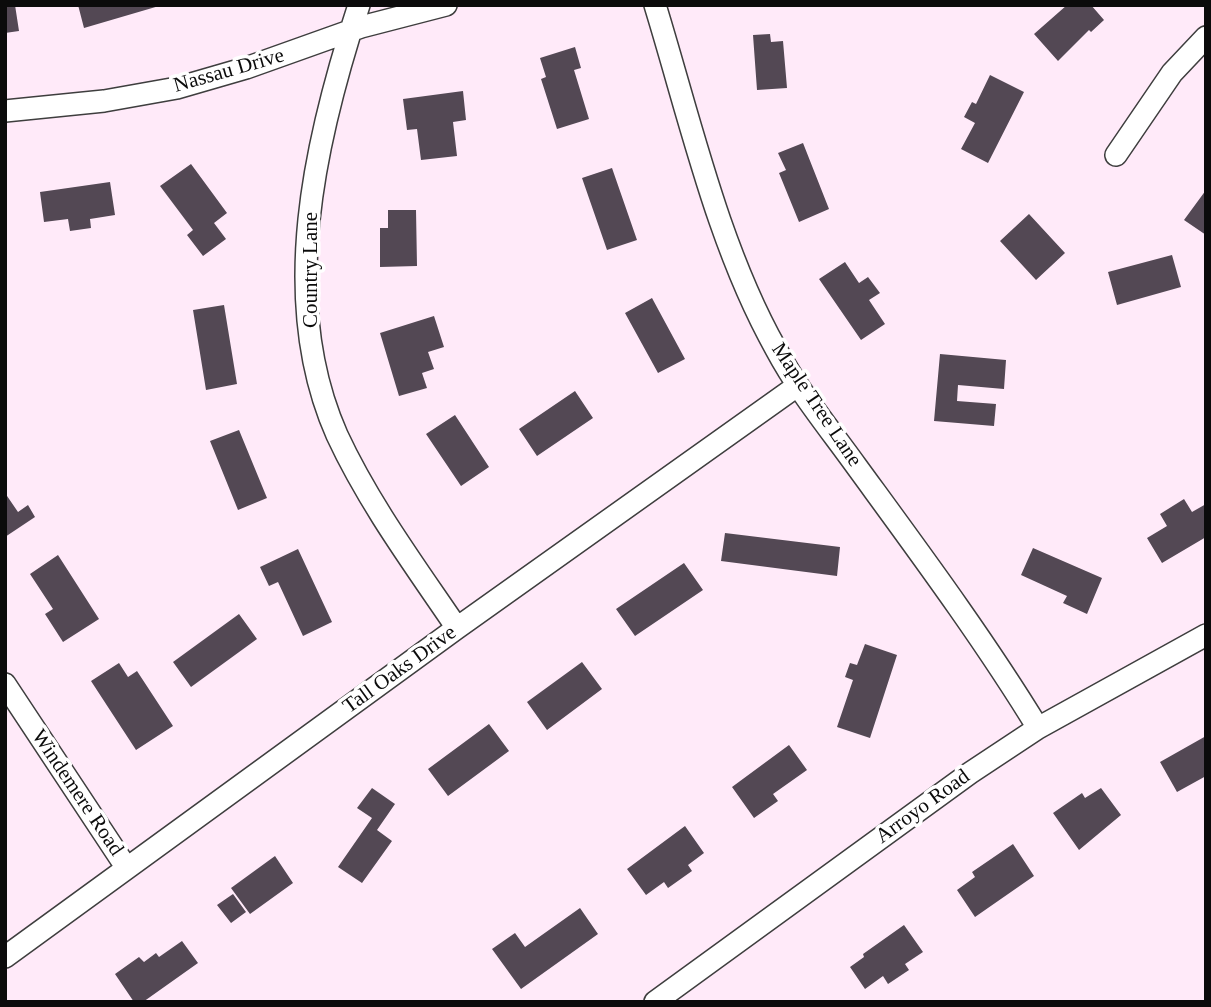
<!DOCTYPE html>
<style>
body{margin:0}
#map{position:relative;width:1211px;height:1007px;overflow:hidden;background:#ffeaf9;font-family:Georgia,serif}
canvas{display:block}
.frame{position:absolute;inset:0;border:7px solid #0b0b0b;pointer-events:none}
</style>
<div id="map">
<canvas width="1211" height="1007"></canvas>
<div class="frame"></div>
</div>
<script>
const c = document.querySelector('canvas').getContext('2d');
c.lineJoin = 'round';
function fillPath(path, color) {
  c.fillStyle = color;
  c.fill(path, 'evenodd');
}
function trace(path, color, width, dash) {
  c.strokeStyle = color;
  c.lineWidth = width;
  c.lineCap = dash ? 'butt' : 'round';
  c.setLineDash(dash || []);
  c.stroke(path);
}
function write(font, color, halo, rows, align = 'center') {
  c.font = font + ' Georgia,serif';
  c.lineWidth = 7;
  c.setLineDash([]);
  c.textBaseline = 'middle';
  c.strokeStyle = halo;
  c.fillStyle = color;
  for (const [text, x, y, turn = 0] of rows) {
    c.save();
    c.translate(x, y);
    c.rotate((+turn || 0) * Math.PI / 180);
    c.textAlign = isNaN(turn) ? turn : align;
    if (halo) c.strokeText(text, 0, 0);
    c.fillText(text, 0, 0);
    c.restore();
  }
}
fillPath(new Path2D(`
 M5,5H15L19,31L5,33Z
 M78,5H159V6L84,28Z
 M1067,5H1091L1104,20L1091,32L1089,30L1058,61L1034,34Z
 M770,34L771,42L783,41L787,88L757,90L753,35Z
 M575,47L581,68L574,70L589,119L557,129L541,79L546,77L540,58Z
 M990,75L1024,92L988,163L961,149L975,123L964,117L972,102L976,104Z
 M463,91L466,120L453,122L457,156L421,160L417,129L407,130L403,99Z
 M803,143L829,209L799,222L779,173L786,170L778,153Z
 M191,164L227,213L214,223L226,239L203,256L187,235L193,230L160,186Z
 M612,168L637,240L607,250L582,178Z
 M110,182L115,215L90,219L91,228L70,231L68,219L44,222L40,192Z
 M1206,190V235L1184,220Z
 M388,210H416L417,266L380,267V228H388Z
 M1029,214L1065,253L1036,280L1000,241Z
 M1172,255L1181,287L1117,305L1108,272Z
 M845,262L859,283L868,277L880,293L869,300L885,324L861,340L819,279Z
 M652,298L685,359L658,373L625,313Z
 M224,305L237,384L206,390L193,310Z
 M434,316L444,347L428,352L434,369L422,373L427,388L399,396L380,333Z
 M940,354L1006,360L1004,389L958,385L957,401L996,404L994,426L934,421Z
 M575,391L593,418L537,456L519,429Z
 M455,415L489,467L461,486L426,434Z
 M239,430L267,498L238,510L210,441Z
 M5,493L18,512L28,505L35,517L5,537Z
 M1184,499L1192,512L1206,504V537L1162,563L1147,538L1167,526L1160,514Z
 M725,533L840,547L837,576L721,561Z
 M1033,548L1102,578L1087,614L1063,603L1067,596L1021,575Z
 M298,549L332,622L303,636L278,582L269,586L260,567Z
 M58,555L99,619L63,642L45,614L53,609L30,574Z
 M684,563L703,590L635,636L616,609Z
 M239,614L257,639L191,687L173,662Z
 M865,644L897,655L870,738L837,727L853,680L845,677L850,663L857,665Z
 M582,662L602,689L547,730L527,702Z
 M119,663L128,677L137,671L173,726L136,750L91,681Z
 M489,724L509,751L448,796L428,769Z
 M1206,736V776L1177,792L1160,762Z
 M789,745L807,770L773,794L778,801L754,818L732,787Z
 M372,788L395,804L377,830L392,841L362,883L338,867L372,818L357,808Z
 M1101,788L1121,815L1079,850L1053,813L1082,793L1085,798Z
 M685,826L704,853L688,865L692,871L668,888L664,882L646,895L627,869Z
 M1013,844L1034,876L975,917L957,890L975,877L972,872Z
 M275,856L293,883L250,914L231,888Z
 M233,894L246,912L231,923L217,905Z
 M580,908L598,934L521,989L492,949L515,933L525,947Z
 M904,925L923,952L905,964L909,970L888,984L883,976L865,989L850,967L864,957L863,954Z
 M182,941L198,963L143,1002H134L115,974L139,957L144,962L156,953L159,957Z`), '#534854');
const minor = new Path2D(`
 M359,5C315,139 277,300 337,435C369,504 415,566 457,628
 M655,5C690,119 718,246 776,349C799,392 829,428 857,467C919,552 983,638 1038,728
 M5,111L104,101L177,88L246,68L361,27L446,5
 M1116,155L1172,73L1206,37
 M5,684L126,867
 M5,957L457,628L797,386
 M655,1002L970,773L1038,728L1206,635`);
trace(minor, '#3e3e3e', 24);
trace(minor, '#fff', 21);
write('21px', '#0b0b0b', '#fff', [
 ["Nassau Drive",229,71,-16],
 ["Country Lane",311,270,-90],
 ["Maple Tree Lane",816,405,56],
 ["Tall Oaks Drive",400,670,-36],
 ["Windemere Road",77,793,56],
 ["Arroyo Road",923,807,-36]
]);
</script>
